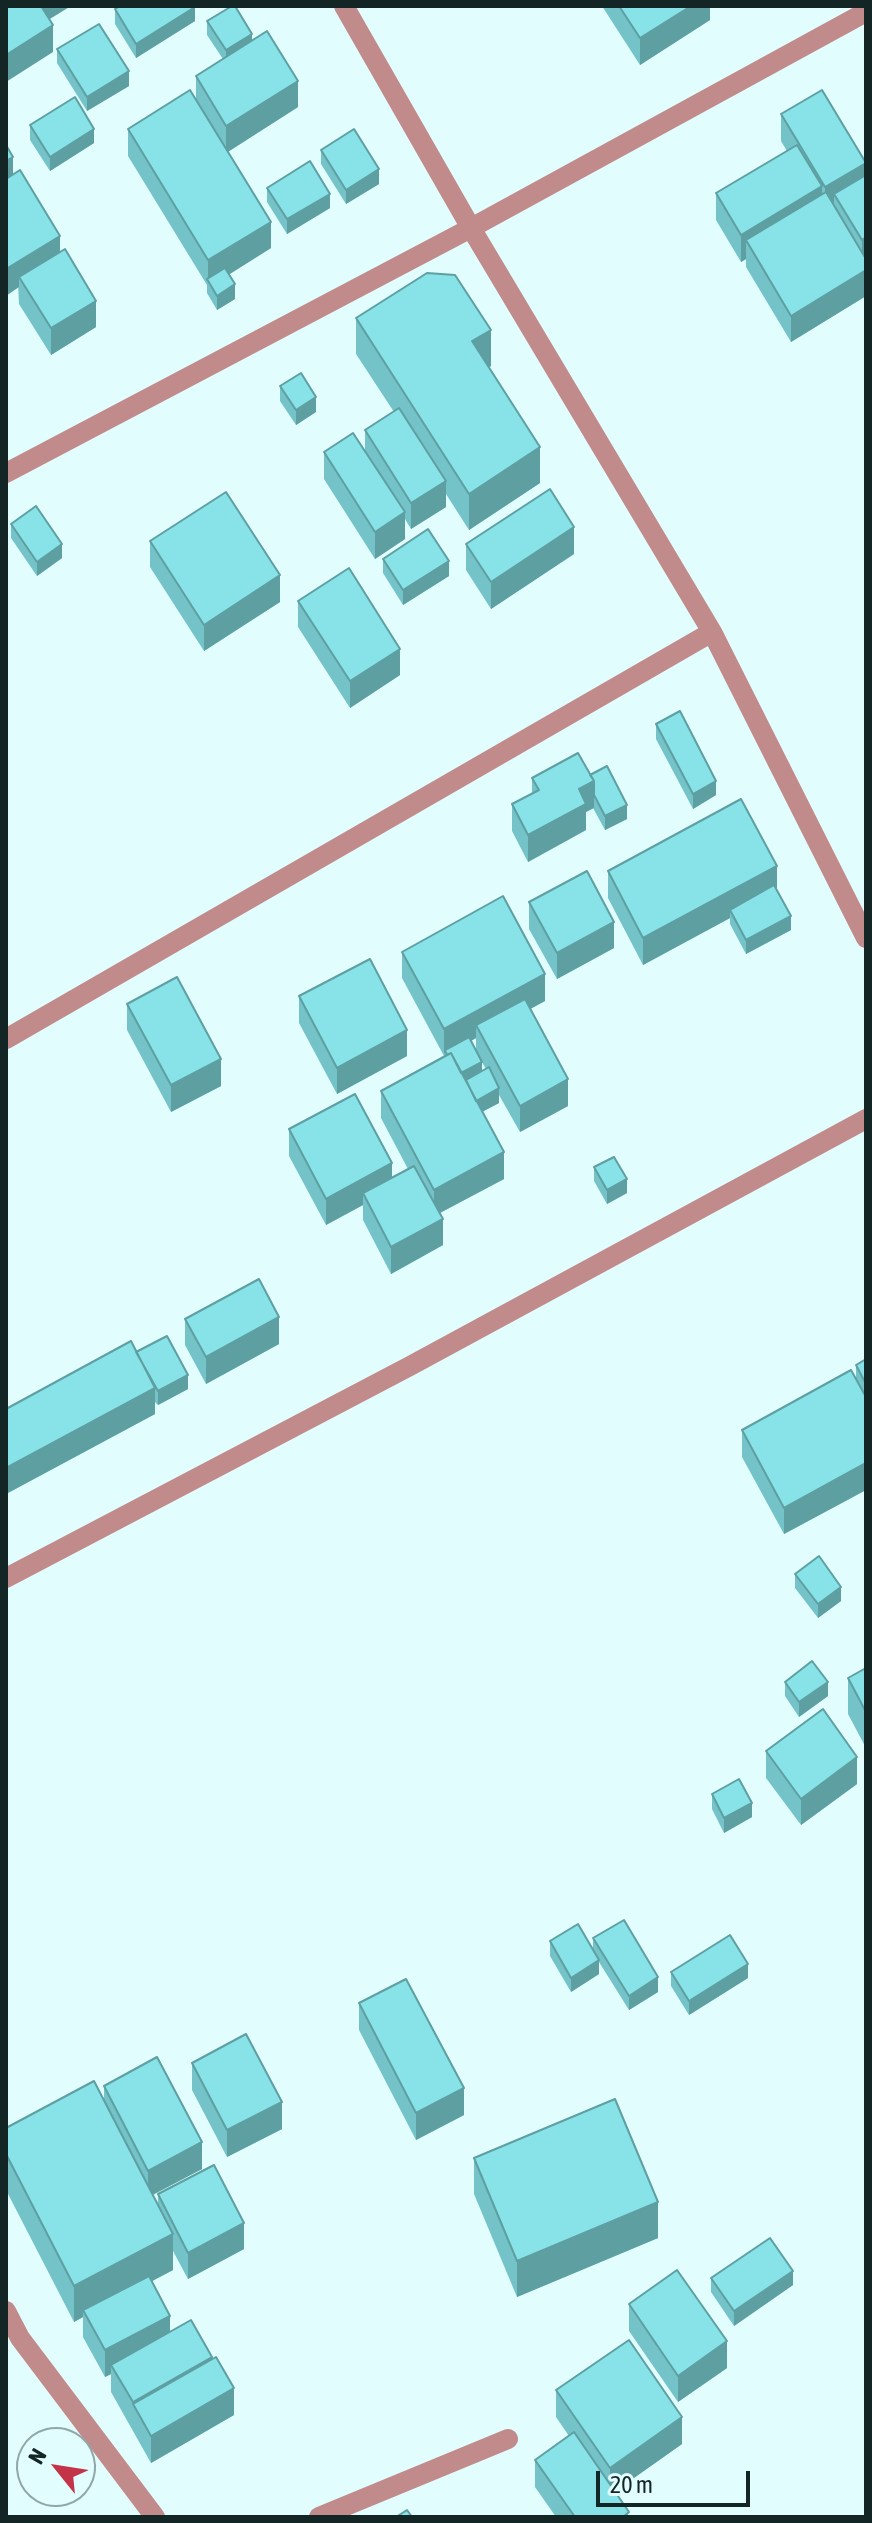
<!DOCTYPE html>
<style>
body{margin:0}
#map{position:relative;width:872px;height:2523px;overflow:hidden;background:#e2fdfe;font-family:"Asap Condensed",sans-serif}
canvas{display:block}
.frame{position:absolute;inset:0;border:8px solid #142526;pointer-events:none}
.north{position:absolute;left:16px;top:2427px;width:80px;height:80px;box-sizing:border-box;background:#e2fdfe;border:2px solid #90a7a8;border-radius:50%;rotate:300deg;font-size:22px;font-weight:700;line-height:32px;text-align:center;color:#142526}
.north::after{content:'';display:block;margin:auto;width:28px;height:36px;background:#c43448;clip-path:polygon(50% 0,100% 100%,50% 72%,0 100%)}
.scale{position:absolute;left:596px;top:2471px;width:154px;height:36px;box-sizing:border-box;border:4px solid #142526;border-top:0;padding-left:10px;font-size:24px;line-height:28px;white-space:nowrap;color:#142526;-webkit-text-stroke:6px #e2fdfe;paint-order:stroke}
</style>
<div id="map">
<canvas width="872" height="2523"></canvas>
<div class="frame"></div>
<div class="north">N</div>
<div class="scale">20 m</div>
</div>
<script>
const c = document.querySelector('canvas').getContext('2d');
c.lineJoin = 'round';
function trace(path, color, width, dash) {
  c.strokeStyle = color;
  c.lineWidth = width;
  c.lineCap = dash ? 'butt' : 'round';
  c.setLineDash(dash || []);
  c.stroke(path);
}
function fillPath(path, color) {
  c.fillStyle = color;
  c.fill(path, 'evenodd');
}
trace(new Path2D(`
 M344,6L471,228L712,632L866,938
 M6,473L471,228L866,12
 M6,1039L712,632
 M6,1578L410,1366L866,1119
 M6,2311L20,2338L155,2517
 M319,2517L508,2439`), '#c18b8b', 20);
fillPath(new Path2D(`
 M602,6H710V20L640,65Z
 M115,9L195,21L136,58L115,24Z
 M207,21L252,41L298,107L228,152L271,248L229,274L235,299L217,310L207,293V285L128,156V129L196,100V76L223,59L207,35Z
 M57,49L129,86L87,111L57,63Z
 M781,114L866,163V296L791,342L746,267V259L741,262L716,220V193L787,151L781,141Z
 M30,125L94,143L50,171L30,140Z
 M321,150L379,184L346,204L321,164Z
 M13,174L60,251L96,327L51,355L19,304Z
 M267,188L330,208L287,234L267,202Z
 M356,318L491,366L489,367L540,483L469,530L446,494V507L411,529L405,519V539L375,559L324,479V452H365V430L394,412L356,354Z
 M280,386L316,412L296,425L280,401Z
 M11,524L62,558L37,576L11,538Z
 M150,541L280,602L204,651L150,567Z
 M466,544L574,554L491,609L466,570Z
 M383,559L449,576L403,605L383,573Z
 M298,601L400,675L350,708L298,627Z
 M656,724L716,795L693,809L656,739Z
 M590,775L627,819L605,830L593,808L586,812V830L528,862L512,831V804L532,794V778Z
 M608,871L777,891L791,930L746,954L730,924V918L643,965L608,898Z
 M529,902L614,948L557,979L529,929Z
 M402,952L545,1001L530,1009L568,1106L520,1132L499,1095V1103L482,1112L504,1179L440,1213L443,1245L391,1274L363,1220V1205L326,1225L289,1156V1129L392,1177L408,1169L381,1118V1091L445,1055L444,1056L402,978ZM476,1038V1052L486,1069L482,1071L471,1041Z
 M299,996L407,1056L337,1094L299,1023Z
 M127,1004L221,1086L171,1112L127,1030Z
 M594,1167L627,1193L607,1204L594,1181Z
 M185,1319L279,1344L206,1384L185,1345Z
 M136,1352L188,1389L158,1405L155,1402V1414L6,1494V1409Z
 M866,1359V1490L784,1534L742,1457V1430L856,1378V1365Z
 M795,1574L841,1601L818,1618L795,1588Z
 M866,1668V1748L848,1714V1678Z
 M785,1682L828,1696L799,1717L785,1696Z
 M766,1751L857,1784L801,1825L766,1778Z
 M712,1794L752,1817L724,1833L712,1809Z
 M593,1938L658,1992L629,2010L599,1962V1974L571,1992L550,1956V1941L593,1950Z
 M671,1972L748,1978L689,2015L671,1986Z
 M359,2003L464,2115L416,2140L359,2030Z
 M192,2063L282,2129L227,2157L192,2090Z
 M104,2086L202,2169L153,2195L158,2204V2194L244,2249L188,2279L173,2251V2270L152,2281L170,2331L212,2359L234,2415L151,2463L111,2392V2374L105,2377L83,2337V2317L74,2322L6,2190V2128L104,2102Z
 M474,2158L658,2238L517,2297L474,2194Z
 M711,2278L793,2285L734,2326L711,2292Z
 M629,2304L727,2368L678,2402L629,2331Z
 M556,2390L682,2444L615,2491L629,2517H556L535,2487V2460L569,2436L556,2417Z`), '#74c3c8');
fillPath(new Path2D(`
 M40,6H71L40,25Z
 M691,6H710V20L640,65V38Z
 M195,7V21L136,58V44Z
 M53,25V52L6,82V55Z
 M252,34V48L226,65V50Z
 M129,71V86L87,111V97Z
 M298,81V107L226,153V126Z
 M94,129V143L50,171V157Z
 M13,157V183L6,188V161Z
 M866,163V189L834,194V208L825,214V187Z
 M379,169V184L346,204V190Z
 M822,186V213L746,240V259L741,262V235Z
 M330,194V208L287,234V219Z
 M271,222V248L211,286L208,281V260Z
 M60,236V262L19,277V287L6,296V269Z
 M866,237V264L862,266V240Z
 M866,270V296L791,342V316Z
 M235,284V299L217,310V296Z
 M96,301V327L51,355V328Z
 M491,330V366L472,377V341Z
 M316,397V412L296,425V410Z
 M540,447V483L469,530V494Z
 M446,481V507L411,529V503Z
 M405,512V539L375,559V532Z
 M574,527V554L491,609V582Z
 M62,544V558L37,576V562Z
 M449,561V576L403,605V590Z
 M280,575V602L204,651V625Z
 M400,649V675L350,708V681Z
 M594,781V808L586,812V830L528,862V835L579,789Z
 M716,781V795L693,809V794Z
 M627,805V819L605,830V816Z
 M777,866V893L730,910V918L643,965V938Z
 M791,916V930L746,954V940Z
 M614,922V948L557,979V953Z
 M545,974V1001L482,1035L476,1025V1038L447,1054L445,1050L444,1056V1029Z
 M407,1030V1056L337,1094V1068Z
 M221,1059V1086L171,1112V1085Z
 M482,1062V1077L468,1084L458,1075Z
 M568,1079V1106L520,1132V1106Z
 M499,1088V1103L476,1115V1101Z
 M504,1152V1179L434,1216V1190Z
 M392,1163V1189L363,1193V1205L326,1225V1199Z
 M627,1179V1193L607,1204V1190Z
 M443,1219V1245L391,1274V1247Z
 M279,1317V1344L206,1384V1357Z
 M188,1375V1389L158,1405V1391Z
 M155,1388V1414L6,1494V1468Z
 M866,1463V1490L784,1534V1508Z
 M841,1587V1601L818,1618V1604Z
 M828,1682V1696L799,1717V1702Z
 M857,1757V1784L801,1825V1799Z
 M752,1803V1817L724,1833V1818Z
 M599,1960V1974L571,1992V1978Z
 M748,1964V1978L689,2015V2001Z
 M658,1977V1992L629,2010V1996Z
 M464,2088V2115L416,2140V2113Z
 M282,2102V2129L227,2157V2130Z
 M202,2142V2169L148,2197V2171Z
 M658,2202V2238L517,2297V2261Z
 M244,2223V2249L188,2279V2253Z
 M173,2234V2270L86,2316L83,2310V2317L74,2322V2286Z
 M793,2271V2285L734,2326V2311Z
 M170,2316V2342L111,2365V2374L105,2377V2350Z
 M727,2341V2368L678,2402V2376Z
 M212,2357V2383L133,2404V2402Z
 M234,2388V2415L151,2463V2436Z
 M682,2417V2444L610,2495V2468Z`), '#5e9fa2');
const building = new Path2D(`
 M6,6H41L53,25L6,55Z
 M120,6H194L195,7L136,44L115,9Z
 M232,6H235L252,34L226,50L207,21Z
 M619,6H691L640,38Z
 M99,24L129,71L87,97L57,49Z
 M267,31L298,81L226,126L196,76Z
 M190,90L271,222L208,260L128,129Z
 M822,90L866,163L825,187L781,114Z
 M75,97L94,129L50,157L30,125Z
 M354,129L379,169L346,190L321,150Z
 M6,145L13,157L6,161Z
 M797,145L822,186L741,235L716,193Z
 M310,161L330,194L287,219L267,188Z
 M20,170L60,236L6,269V179Z
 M866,175V237L862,240L834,194Z
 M826,192L866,259V270L791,316L746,240Z
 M65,249L96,301L51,328L19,277Z
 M225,268L235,284L217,296L207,279Z
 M427,273L455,275L491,330L472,341L540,447L469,494L356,318Z
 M301,373L316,397L296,410L280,386Z
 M399,408L446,481L411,503L365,430Z
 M353,433L405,512L375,532L324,452Z
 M550,489L574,527L491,582L466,544Z
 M226,492L280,575L204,625L150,541Z
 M36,506L62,544L37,562L11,524Z
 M428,529L449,561L403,590L383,559Z
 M349,568L400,649L350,681L298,601Z
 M680,711L716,781L693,794L656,724Z
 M578,753L594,781L579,789L586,804L528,835L512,804L539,790L532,778Z
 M607,766L627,805L605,816L594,795V781L590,775Z
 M741,799L777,866L643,938L608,871Z
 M587,871L614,922L557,953L529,902Z
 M774,885L791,916L746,940L730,910Z
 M503,896L545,974L444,1029L402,952Z
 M370,959L407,1030L337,1068L299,996Z
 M177,977L221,1059L171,1085L127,1004Z
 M525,999L568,1079L520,1106L476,1025Z
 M469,1037L482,1062L461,1073L451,1053L447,1055L445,1050Z
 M451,1053L504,1152L434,1190L381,1091Z
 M489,1067L499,1088L476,1101L466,1080Z
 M355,1094L392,1163L326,1199L289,1129Z
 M614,1157L627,1179L607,1190L594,1167Z
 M414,1166L443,1219L391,1247L363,1193Z
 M259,1279L279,1317L206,1357L185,1319Z
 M167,1336L188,1375L158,1391L136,1352Z
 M131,1341L155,1388L6,1468V1409Z
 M866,1359V1384L856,1365Z
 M851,1370L866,1397V1463L784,1508L742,1430Z
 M819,1556L841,1587L818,1604L795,1574Z
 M812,1661L828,1682L799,1702L785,1682Z
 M866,1668V1712L848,1678Z
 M823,1709L857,1757L801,1799L766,1751Z
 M739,1779L752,1803L724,1818L712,1794Z
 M624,1920L658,1977L629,1996L593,1938Z
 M578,1924L599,1960L571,1978L550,1941Z
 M730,1935L748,1964L689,2001L671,1972Z
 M406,1979L464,2088L416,2113L359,2003Z
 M246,2034L282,2102L227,2130L192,2063Z
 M157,2057L202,2142L148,2171L104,2086Z
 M94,2081L173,2234L74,2286L6,2154V2128Z
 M615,2099L658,2202L517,2261L474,2158Z
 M214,2165L244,2223L188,2253L158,2194Z
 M770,2238L793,2271L734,2311L711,2278Z
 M677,2270L727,2341L678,2376L629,2304Z
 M149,2276L170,2316L105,2350L83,2310Z
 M191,2320L212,2357L133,2402L111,2365Z
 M629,2340L682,2417L610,2468L556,2390Z
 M216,2357L234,2388L151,2436L133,2404Z
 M574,2432L629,2512L623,2517H575L535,2460Z
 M407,2510L412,2517H396Z`);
fillPath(building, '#87e3e8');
trace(building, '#5e9fa2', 2);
</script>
